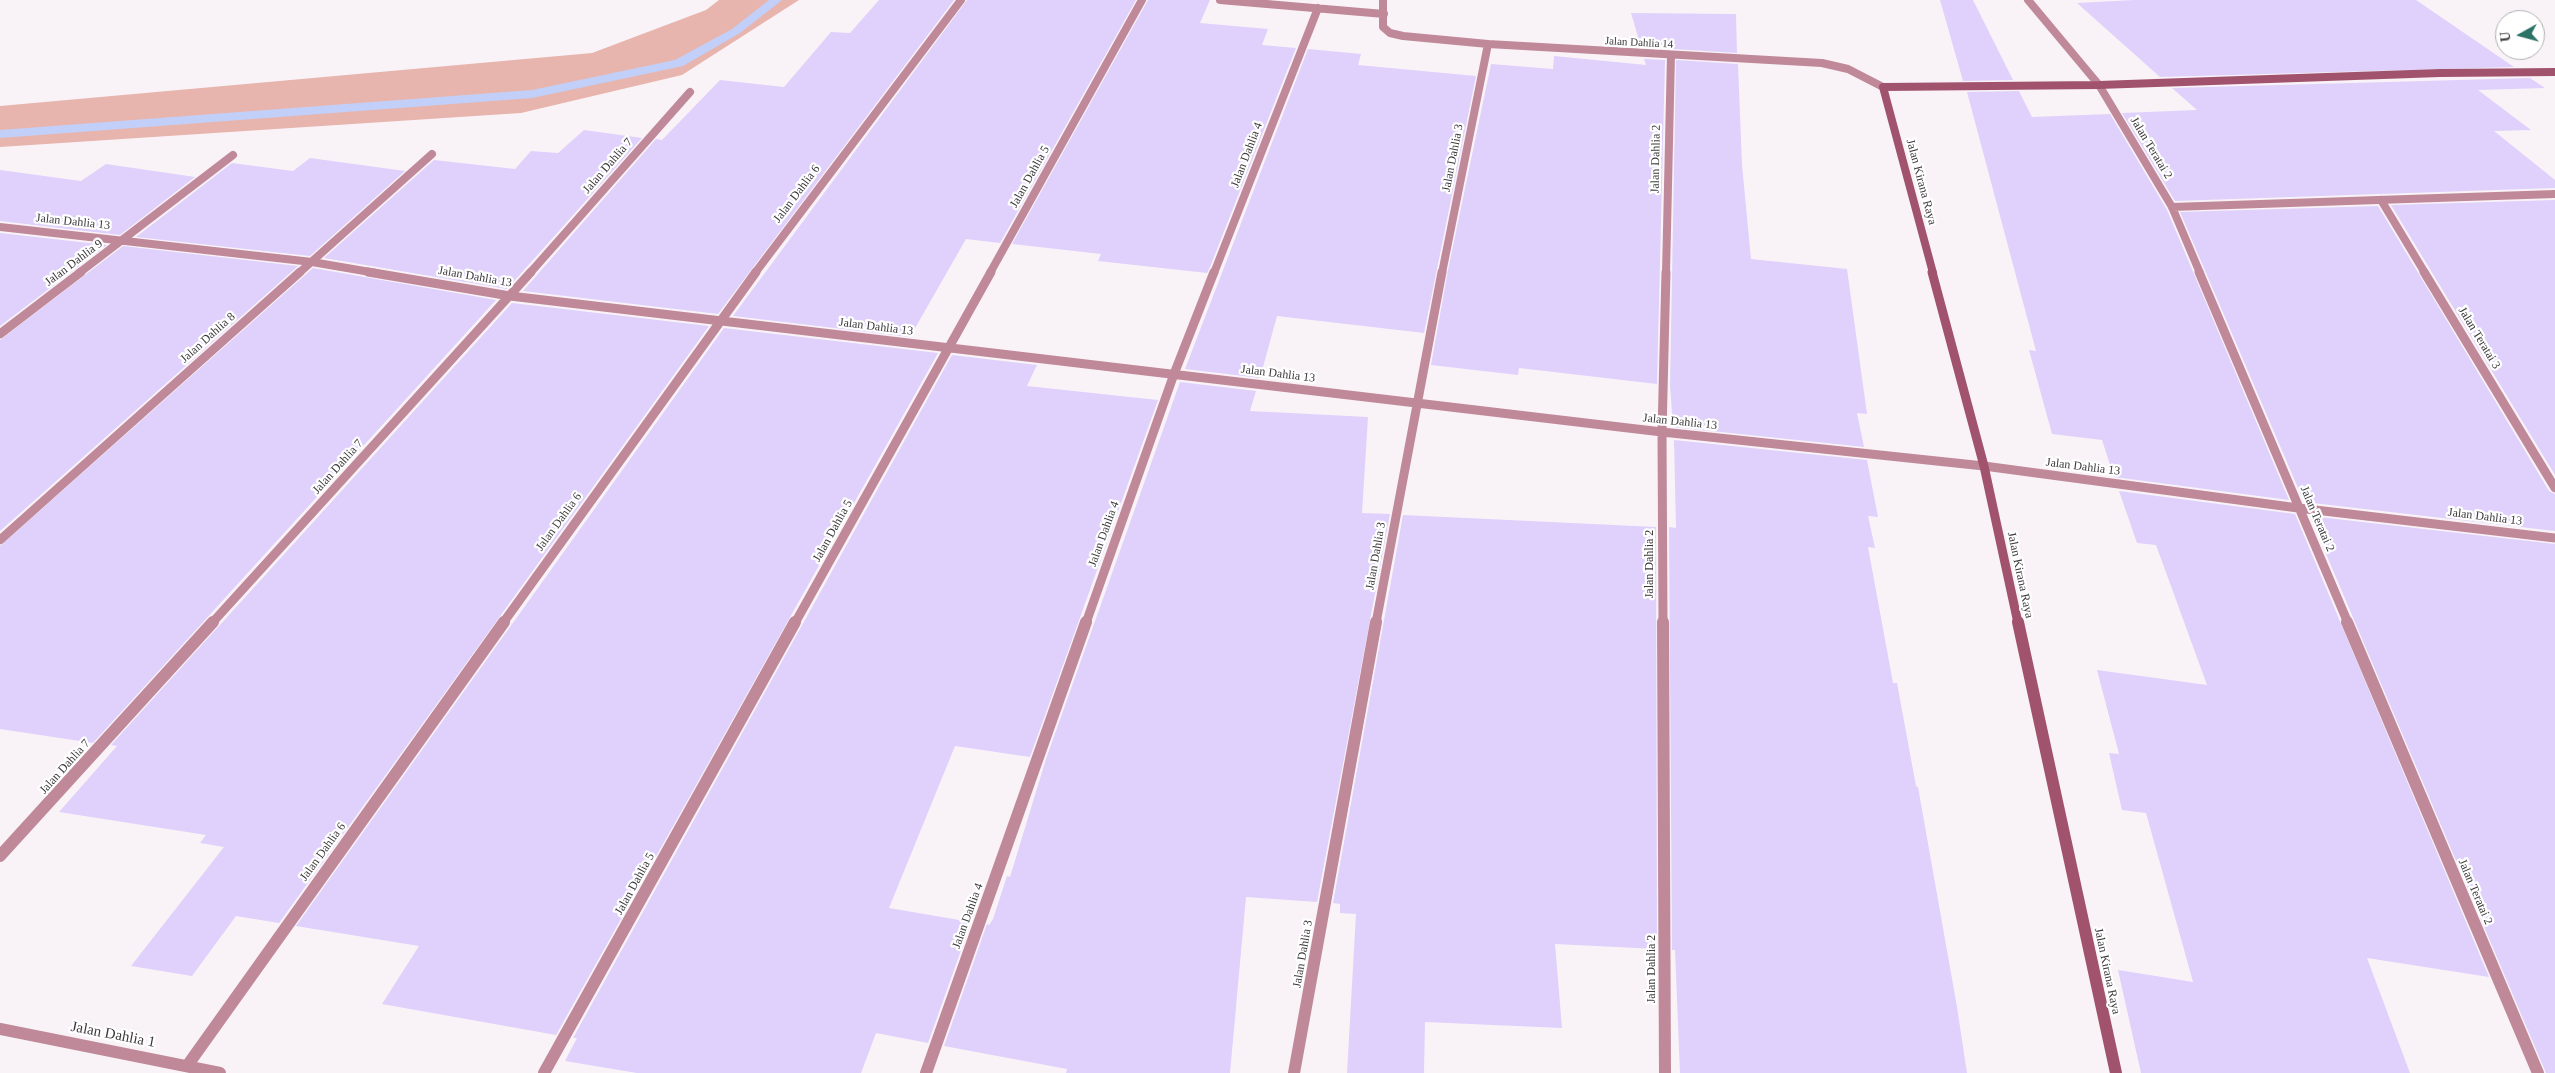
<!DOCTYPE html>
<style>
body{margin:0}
#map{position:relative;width:2555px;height:1073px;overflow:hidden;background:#f9f3f8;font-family:Georgia,serif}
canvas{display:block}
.north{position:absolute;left:2495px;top:10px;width:50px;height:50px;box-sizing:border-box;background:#fff;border:1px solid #b1b0b1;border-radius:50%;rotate:263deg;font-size:14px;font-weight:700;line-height:20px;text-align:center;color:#3c393b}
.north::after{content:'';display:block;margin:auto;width:18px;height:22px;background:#2c7266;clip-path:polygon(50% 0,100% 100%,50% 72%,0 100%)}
</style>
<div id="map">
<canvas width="2555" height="1073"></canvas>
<div class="north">U</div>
</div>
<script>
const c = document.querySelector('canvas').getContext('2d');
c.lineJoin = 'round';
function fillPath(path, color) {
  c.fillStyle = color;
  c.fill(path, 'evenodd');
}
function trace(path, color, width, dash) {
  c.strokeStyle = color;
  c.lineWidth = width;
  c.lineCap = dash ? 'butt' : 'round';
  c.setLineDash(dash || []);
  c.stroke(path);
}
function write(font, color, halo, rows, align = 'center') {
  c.font = font + ' Georgia,serif';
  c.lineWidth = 4.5;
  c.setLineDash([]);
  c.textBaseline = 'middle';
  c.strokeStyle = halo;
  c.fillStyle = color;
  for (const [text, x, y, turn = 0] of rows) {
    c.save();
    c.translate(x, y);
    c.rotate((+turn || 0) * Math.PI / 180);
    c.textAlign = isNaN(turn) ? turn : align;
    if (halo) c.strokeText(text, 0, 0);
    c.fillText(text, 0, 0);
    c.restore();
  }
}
fillPath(new Path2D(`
 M719,0H799L682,75L521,113L0,147V106L592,53L706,10Z`), '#e7b5ad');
fillPath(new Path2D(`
 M769,0H782L740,33L683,66L532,98L0,138V130L532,90L675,60L732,29Z`), '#c2d0f9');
fillPath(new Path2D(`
 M879,0H954L718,314L523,291L656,139L662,140L720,80L784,87L831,32L850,33Z
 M967,0H1136L1000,243L966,239L910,337L733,316Z
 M1148,0H1210L1200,23L1268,29L1262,45L1296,48L1210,267L1207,273L1098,261L1101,254L1012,244Z
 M1940,0H1973L2013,80L1963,81Z
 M2134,0H2416L2514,67L2160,77L2077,3Z
 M1631,13L1736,14L1737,53L1641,47Z
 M1308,49L1361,54L1358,65L1476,76L1424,333L1277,316L1260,378L1185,369Z
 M1554,56L1646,65L1644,59L1665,60L1657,384L1519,368L1518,375L1431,365L1448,270L1491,64L1553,69Z
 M1676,60L1738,64L1742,165L1751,259L1847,269L1867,414L1857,413L1864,447L1673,427L1670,385Z
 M2530,78L2545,88L2478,90L2531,130L2494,131L2555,180V188L2175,201L2122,113L2197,110L2172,88Z
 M2019,91L2032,117L2110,114L2167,210L2289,500L2114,477L2102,440L2052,434L2029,350L2036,351L1967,92Z
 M584,130L642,138L507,289L324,258L434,160L515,169L531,151L558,153Z
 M310,158L405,171L310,256L136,237L232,163L293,171Z
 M106,164L195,177L120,235L0,221V170L81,181Z
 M2555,200V475L2391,205Z
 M2378,206L2549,491L2555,494V531L2304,502L2180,212Z
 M0,233L107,245L0,326Z
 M123,246L298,266L0,531V340Z
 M313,268L496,300L93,743L0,729V546Z
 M512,303L709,326L279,923L236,916L192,976L131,966L224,847L200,843L206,835L59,812L117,746L111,745Z
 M724,328L938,353L556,1035L382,1004L419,946L296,926Z
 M952,355L1037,365L1027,386L1158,400L1030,757L955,746L889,908L971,922L928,1043L876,1033L861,1073H637L565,1061L577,1038H573Z
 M1180,382L1256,391L1250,411L1368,417L1362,513L1390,514L1317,902L1246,897L1230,1073H1066L1067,1069L944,1046L987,924L989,925L993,919L1007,876L1010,877L1046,759Z
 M1674,440L1867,460L1878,517L1868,516L1875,548L1868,547L1893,683H1897L1916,786L1918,787L1957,1007L1967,1073H1680L1675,950H1672L1669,527L1676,528Z
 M2119,491L2295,514L2489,977L2367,958L2410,1073H2141L2118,970L2193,982L2146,813L2122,810L2109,753L2119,754L2097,670L2207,685L2156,545L2137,543Z
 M1403,515L1656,527L1657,949L1555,944L1562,1028L1425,1022L1424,1073H1347L1356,914L1340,913V904L1333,903Z
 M2310,516L2555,544V1073H2546Z`), '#dfd1fb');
trace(new Path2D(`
 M1220,0L1384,14
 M1383,0V27L1390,33L1403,36L1488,44L1822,63L1848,69L1883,87
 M2028,0L2099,85L2172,207L2200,273
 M2381,200L2425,273
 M2172,207L2555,194
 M0,227L312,262L376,273
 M79,273L233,155
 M299,273L432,154
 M530,273L690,92
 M755,273L961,0
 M990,273L1142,0
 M1214,273L1318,8
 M1442,273L1488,44
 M1666,273L1671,55`), '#c08999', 8);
trace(new Path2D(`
 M368,272L510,296L1662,432L1984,466L2298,508L2555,538
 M2199,272L2348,623
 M2424,272L2555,488
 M0,334L81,272
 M0,540L300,272
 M212,623L531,272
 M503,623L756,272
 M795,623L991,272
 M1086,623L1174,374L1214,272
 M1376,623L1442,272
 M1663,623L1662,432L1666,272`), '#c08999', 9);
trace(new Path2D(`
 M1663,622L1665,1073
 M2347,622L2538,1073
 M0,856L213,622
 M0,1029L220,1073
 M187,1066L504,622
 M544,1073L795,622
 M926,1073L1086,622
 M1294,1073L1376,622`), '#c08999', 12);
trace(new Path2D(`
 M1933,273L1883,87L2099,85L2440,73L2555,72`), '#a1536d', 8);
trace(new Path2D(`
 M1932,272L1984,466L2018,623`), '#a1536d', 9);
trace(new Path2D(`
 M2018,622L2116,1073`), '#a1536d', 12);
write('11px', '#3c393b', '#fff', [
 ["Jalan Dahlia 14",1639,43,3]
]);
write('12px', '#3c393b', '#fff', [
 ["Jalan Teratai 2",2151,148,59],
 ["Jalan Dahlia 4",1247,155,-69],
 ["Jalan Dahlia 3",1453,158,-79],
 ["Jalan Dahlia 2",1656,159,-89],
 ["Jalan Dahlia 7",608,166,-49],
 ["Jalan Dahlia 5",1030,177,-61],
 ["Jalan Kirana Raya",1921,182,75],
 ["Jalan Dahlia 6",797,194,-53],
 ["Jalan Dahlia 13",73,222,6],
 ["Jalan Dahlia 9",74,263,-37],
 ["Jalan Dahlia 13",475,277,10],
 ["Jalan Dahlia 13",876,327,7],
 ["Jalan Dahlia 8",208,338,-42],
 ["Jalan Teratai 3",2479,338,59],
 ["Jalan Dahlia 13",1278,374,7],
 ["Jalan Dahlia 13",1680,422,6],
 ["Jalan Dahlia 7",338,467,-48],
 ["Jalan Dahlia 13",2083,467,7],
 ["Jalan Dahlia 13",2485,517,7],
 ["Jalan Teratai 2",2317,519,67],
 ["Jalan Dahlia 6",559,522,-54],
 ["Jalan Dahlia 5",833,531,-61],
 ["Jalan Dahlia 4",1104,534,-70],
 ["Jalan Dahlia 3",1376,556,-80],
 ["Jalan Dahlia 2",1650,564,-90],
 ["Jalan Kirana Raya",2020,575,78],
 ["Jalan Dahlia 7",65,767,-48],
 ["Jalan Dahlia 6",323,852,-54],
 ["Jalan Dahlia 5",635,884,-61],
 ["Jalan Teratai 2",2475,892,67],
 ["Jalan Dahlia 4",968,916,-70],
 ["Jalan Dahlia 3",1303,954,-80],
 ["Jalan Dahlia 2",1652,969,-90],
 ["Jalan Kirana Raya",2107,971,78]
]);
write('15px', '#3c393b', '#fff', [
 ["Jalan Dahlia 1",113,1035,11]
]);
</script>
